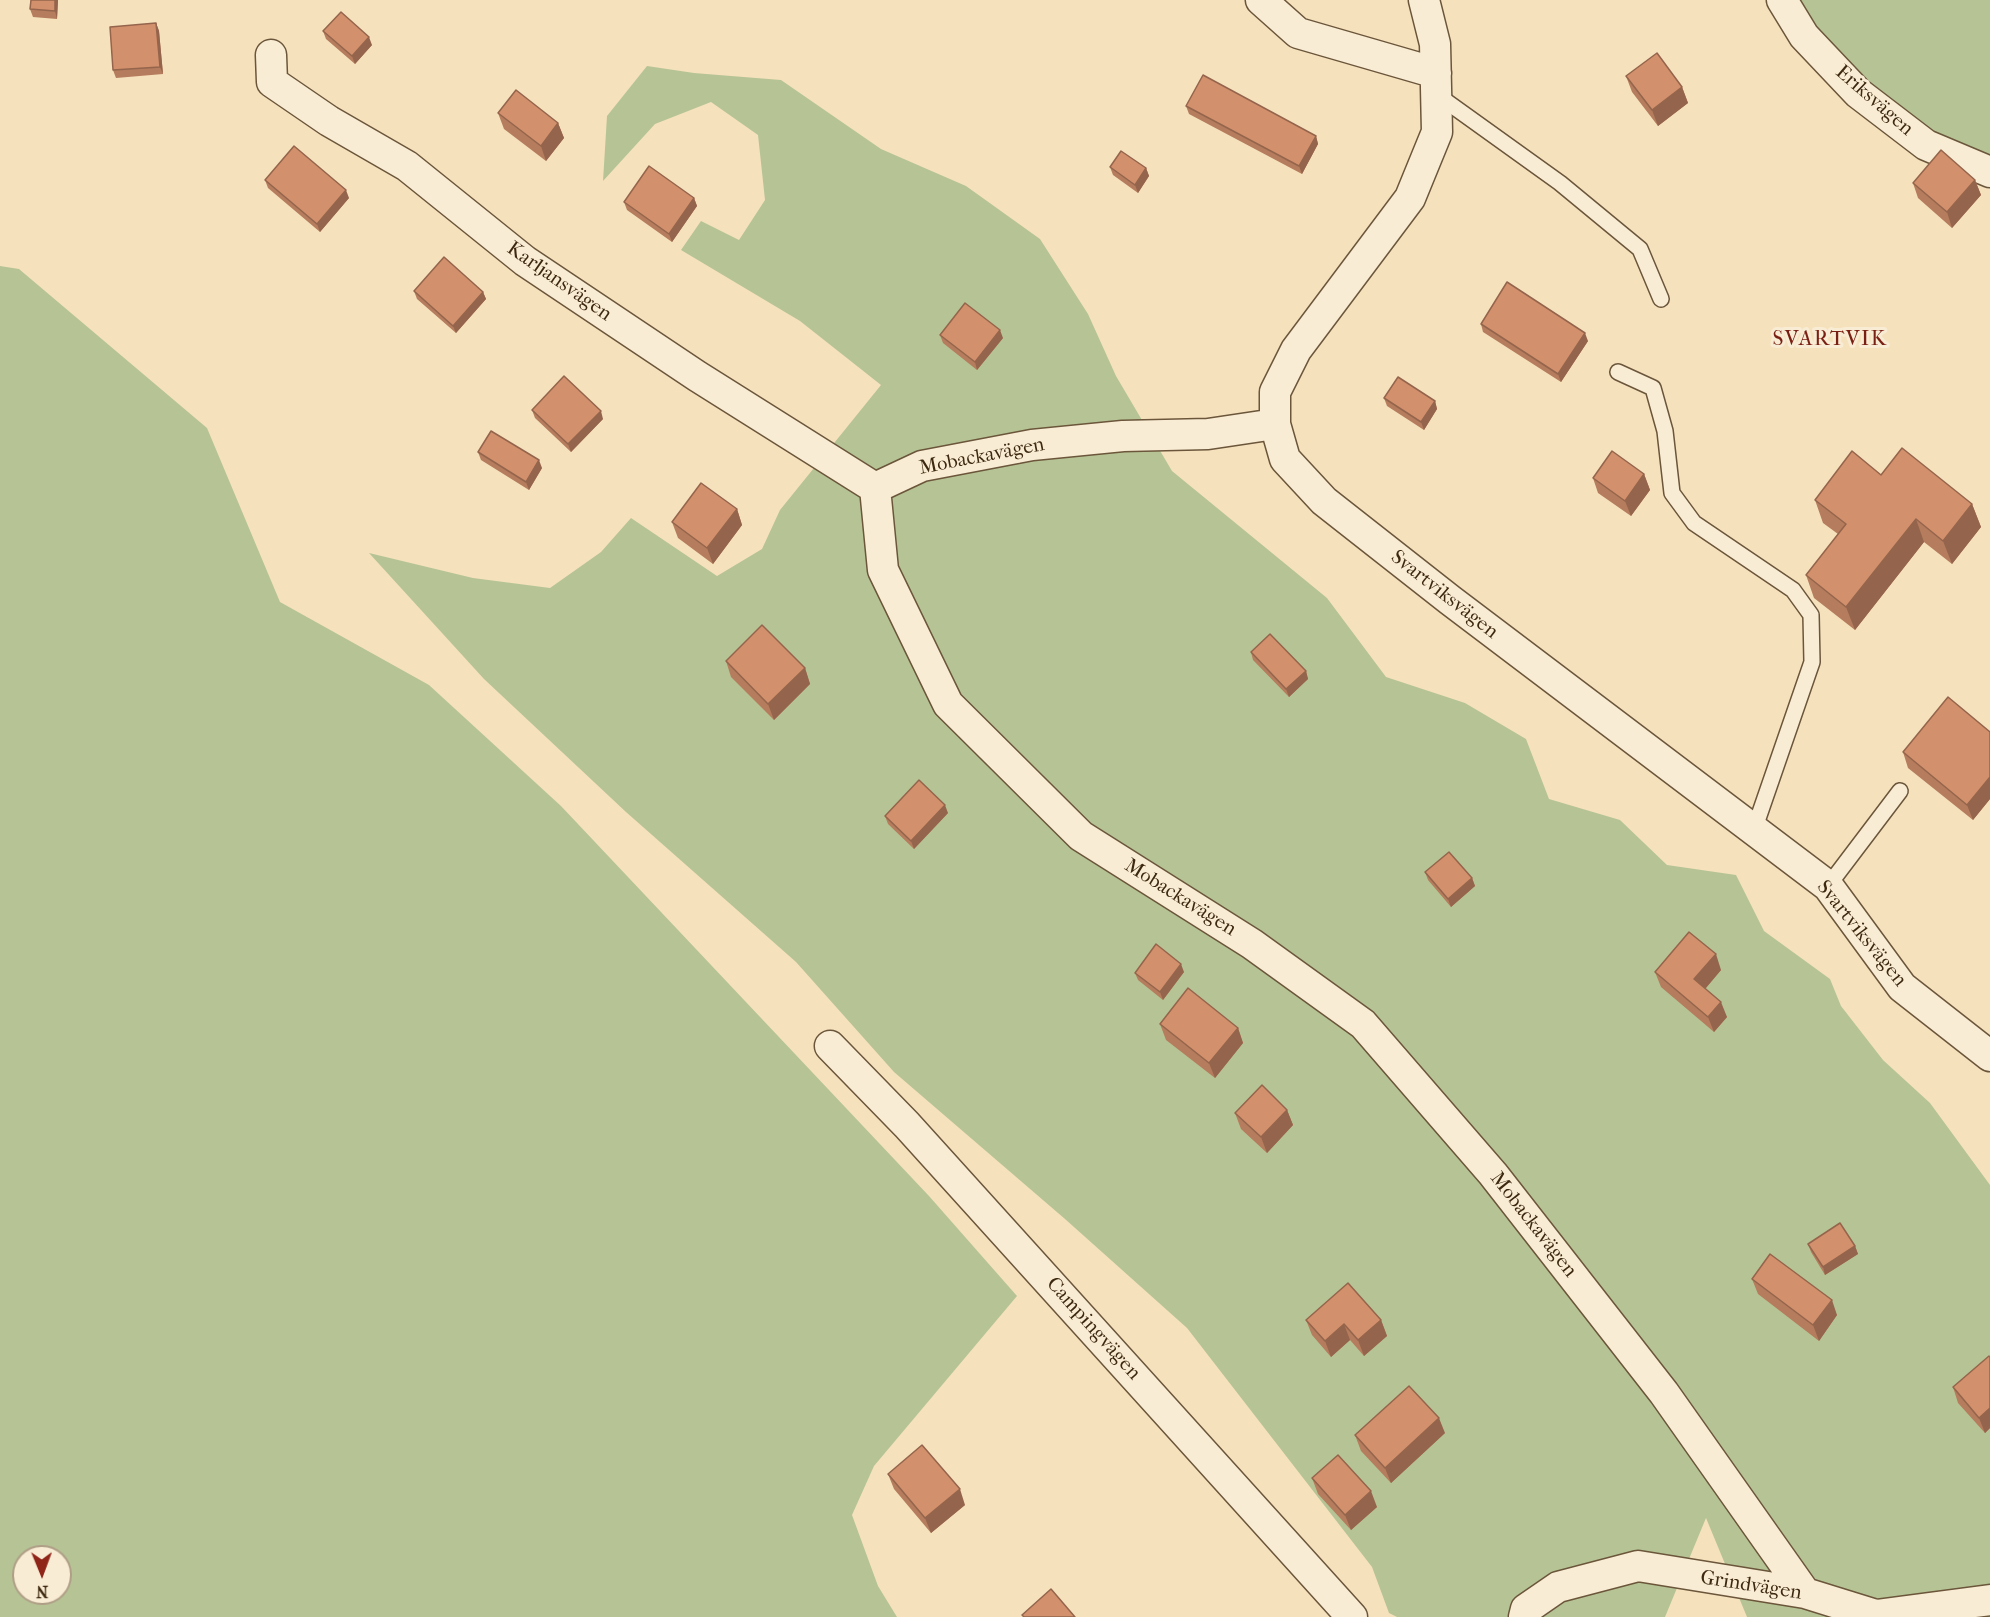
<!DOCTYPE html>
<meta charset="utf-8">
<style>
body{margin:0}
#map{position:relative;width:1990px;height:1617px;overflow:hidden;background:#f6e1bd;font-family:"IM FELL French Canon",serif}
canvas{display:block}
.north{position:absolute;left:12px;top:1545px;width:60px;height:60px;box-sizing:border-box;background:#f9ecd4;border:2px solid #ae9e86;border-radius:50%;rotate:179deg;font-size:16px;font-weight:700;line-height:24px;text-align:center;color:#3d2810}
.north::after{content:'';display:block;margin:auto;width:21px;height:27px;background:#8f2418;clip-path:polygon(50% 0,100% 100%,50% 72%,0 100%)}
</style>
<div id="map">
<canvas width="1990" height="1617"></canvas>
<div class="north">N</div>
</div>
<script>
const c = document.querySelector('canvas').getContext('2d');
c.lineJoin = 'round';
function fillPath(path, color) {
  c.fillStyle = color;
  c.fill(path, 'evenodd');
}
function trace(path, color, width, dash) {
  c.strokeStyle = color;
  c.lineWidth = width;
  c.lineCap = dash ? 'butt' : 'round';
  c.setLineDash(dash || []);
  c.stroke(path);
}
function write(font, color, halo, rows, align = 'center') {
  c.font = font + ' "IM FELL French Canon",serif';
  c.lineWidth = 6;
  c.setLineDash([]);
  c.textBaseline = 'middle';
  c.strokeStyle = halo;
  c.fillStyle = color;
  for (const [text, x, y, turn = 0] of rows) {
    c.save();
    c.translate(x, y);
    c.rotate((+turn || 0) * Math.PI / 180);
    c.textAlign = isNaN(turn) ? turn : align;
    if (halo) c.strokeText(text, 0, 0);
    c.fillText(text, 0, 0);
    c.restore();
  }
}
fillPath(new Path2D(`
 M1782,0H1990V172L1926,145Z
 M647,66L694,73L781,80L881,149L966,186L1040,239L1088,314L1116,376L1172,471L1327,598L1386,677L1465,703L1526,739L1549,799L1620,820L1667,865L1736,875L1764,931L1830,979L1841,1006L1883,1060L1930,1103L1990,1185V1617H1747L1706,1518L1665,1617H1397L1389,1613L1372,1567L1187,1328L1065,1219L894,1072L796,962L626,812L484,679L369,553L473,578L550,588L601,552L631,518L717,576L762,549L780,510L881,385L800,321L681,250L701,221L739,240L765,200L758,135L711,102L655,124L603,181L607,116Z
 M0,266L19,269L207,428L280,602L429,685L561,806L929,1196L1017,1296L874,1466L852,1515L878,1586L897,1617H0ZM24,1557H60V1593H24Z`), '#b6c495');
const lane = new Path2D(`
 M1436,94L1560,183L1640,249L1661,299
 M1618,372L1653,388L1665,431L1672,493L1694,523L1793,590L1811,615L1812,662L1754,830
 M1828,886L1900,791`);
const street = new Path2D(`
 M1261,0L1298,33L1436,73
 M1424,0L1435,44L1437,132L1410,198L1296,350L1275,392V424L1285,459L1324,501L1450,600L1828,886L1902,987L1990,1056
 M1782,0L1804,36L1858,93L1926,145L1990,172
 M271,55L272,82L329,121L407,166L525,261L697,376L875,488
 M1275,424L1208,434L1123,436L1032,445L922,466L875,488L883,570L948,704L1081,836L1252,944L1363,1024L1493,1174L1664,1393L1805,1593
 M830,1046L907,1125L1352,1617
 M1524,1617L1526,1609L1558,1587L1638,1566L1805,1593L1876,1615L1990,1600`);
trace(lane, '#6b563b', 18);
trace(street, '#6b563b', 33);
trace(lane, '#f9ecd4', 15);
trace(street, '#f9ecd4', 30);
fillPath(new Path2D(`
 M31,0H58L57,19L33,17L30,9Z
 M156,23L159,31L163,74L116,78L113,70Z
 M323,31L372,45L355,64L326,39Z
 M1626,76L1682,87L1688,103L1658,126L1632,92Z
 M1186,106L1316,136L1318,144L1302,174L1189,114Z
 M498,113L558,123L564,138L546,161L504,129Z
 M1110,167L1146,168L1149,176L1138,193L1113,175Z
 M265,180L349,198L320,232L268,188Z
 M1975,180L1981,195L1952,228L1918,198L1913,183Z
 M694,198L697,206L672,242L627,210L624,202Z
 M414,291L483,292L486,299L456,333L417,299Z
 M1481,324L1588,341L1561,382L1483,332Z
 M940,335L1003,338L977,370L943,343Z
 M1384,398L1435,401L1437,409L1424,430L1387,406Z
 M532,410L603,419L571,452L535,418Z
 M478,452L542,468L529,490L481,460Z
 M1644,474L1650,490L1631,516L1598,493L1593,478Z
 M1881,475L1972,504L1981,527L1952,564L1924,542L1855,630L1814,598L1806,575L1838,534L1823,523L1815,500Z
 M737,509L742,525L713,564L678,538L672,522Z
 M1251,652L1306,671L1308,679L1289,697L1253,660Z
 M726,661L805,668L810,684L774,720L731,677Z
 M1990,732V799L1973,820L1908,768L1903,752Z
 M948,813L914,849L888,824L885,816Z
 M1425,872L1472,878L1475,886L1451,907L1428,880Z
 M1721,970L1705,989L1727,1017L1714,1032L1661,987L1655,972Z
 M1184,972L1163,1000L1138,980L1135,973Z
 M1160,1024L1238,1028L1243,1043L1215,1078L1166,1040Z
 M1287,1110L1293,1125L1267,1153L1241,1129L1235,1113Z
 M1808,1244L1855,1246L1858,1254L1825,1275L1811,1252Z
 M1752,1279L1837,1315L1819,1341L1758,1294Z
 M1306,1320H1381L1387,1336L1364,1356L1350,1340L1331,1357L1312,1335Z
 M1990,1357V1428L1985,1433L1958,1403L1953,1387Z
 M1445,1433L1391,1483L1361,1451L1355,1435Z
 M888,1474L965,1505L931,1533L894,1489Z
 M1312,1478L1377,1507L1351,1530L1318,1494Z`), '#b57c5d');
fillPath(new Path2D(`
 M55,0H58L57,19L55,11Z
 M156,23L159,31L163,74L160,67Z
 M369,37L372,45L355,64L352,56Z
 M1682,87L1688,103L1658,126L1652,110Z
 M558,123L564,138L546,161L541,146Z
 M1316,136L1318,144L1302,174L1299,166Z
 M1146,168L1149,176L1138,193L1135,185Z
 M1975,180L1981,195L1952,228L1947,212Z
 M346,190L349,198L320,232L317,224Z
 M694,198L697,206L672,242L669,234Z
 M483,292L486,299L456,333L453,326Z
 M1000,330L1003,338L977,370L975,362Z
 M1585,333L1588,341L1561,382L1558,374Z
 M1435,401L1437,409L1424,430L1421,422Z
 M601,411L603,419L571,452L568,444Z
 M539,460L542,468L529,490L526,482Z
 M1644,474L1650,490L1631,516L1625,501Z
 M1972,504L1981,527L1952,564L1943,541Z
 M737,509L742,525L713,564L707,548Z
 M1916,519L1924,542L1855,630L1846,607Z
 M805,668L810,684L774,720L768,704Z
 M1306,671L1308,679L1289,697L1286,689Z
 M1990,777V799L1973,820L1967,805Z
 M945,805L948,813L914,849L911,841Z
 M1472,878L1475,886L1451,907L1448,899Z
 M1716,954L1721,970L1700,995L1694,979Z
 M1181,964L1184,972L1163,1000L1160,992Z
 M1721,1002L1727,1017L1714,1032L1708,1017Z
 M1238,1028L1243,1043L1215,1078L1209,1063Z
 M1287,1110L1293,1125L1267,1153L1261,1137Z
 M1855,1246L1858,1254L1825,1275L1823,1267Z
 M1832,1300L1837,1315L1819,1341L1813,1325Z
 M1381,1320L1387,1336L1364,1356L1358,1340Z
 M1344,1324L1350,1340L1331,1357L1325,1341Z
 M1990,1408V1428L1985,1433L1979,1418Z
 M1439,1418L1445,1433L1391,1483L1385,1468Z
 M960,1489L965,1505L931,1533L925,1518Z
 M1371,1491L1377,1507L1351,1530L1345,1515Z`), '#94654c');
const building = new Path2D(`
 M31,0H55V11L30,9Z
 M341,12L369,37L352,56L323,31Z
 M156,23L160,67L113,70L110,27Z
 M1657,53L1682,87L1652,110L1626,76Z
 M1203,75L1316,136L1299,166L1186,106Z
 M516,90L558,123L541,146L498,113Z
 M294,146L346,190L317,224L265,180Z
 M1941,150L1975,180L1947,212L1913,183Z
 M1121,151L1146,168L1135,185L1110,167Z
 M649,166L694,198L669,234L624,202Z
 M444,257L483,292L453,326L414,291Z
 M1507,282L1585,333L1558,374L1481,324Z
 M965,303L1000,330L975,362L940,335Z
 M564,376L601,411L568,444L532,410Z
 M1398,377L1435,401L1421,422L1384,398Z
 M491,431L539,460L526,482L478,452Z
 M1902,448L1972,504L1943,541L1916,519L1846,607L1806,575L1846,524L1815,500L1852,451L1881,475Z
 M1612,451L1644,474L1625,501L1593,478Z
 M701,483L737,509L707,548L672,522Z
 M762,625L805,668L768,704L726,661Z
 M1270,634L1306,671L1286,689L1251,652Z
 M1948,697L1990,732V777L1967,805L1903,752Z
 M919,780L945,805L911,841L885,816Z
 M1449,852L1472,878L1448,899L1425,872Z
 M1689,932L1716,954L1694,979L1721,1002L1708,1017L1655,972Z
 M1156,944L1181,964L1160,992L1135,973Z
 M1188,988L1238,1028L1209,1063L1160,1024Z
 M1262,1085L1287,1110L1261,1137L1235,1113Z
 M1840,1223L1855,1246L1823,1267L1808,1244Z
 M1770,1254L1832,1300L1813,1325L1752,1279Z
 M1348,1283L1381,1320L1358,1340L1344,1324L1325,1341L1306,1320Z
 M1989,1356L1990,1357V1408L1979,1418L1953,1387Z
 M1409,1386L1439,1418L1385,1468L1355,1435Z
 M922,1445L960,1489L925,1518L888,1474Z
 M1338,1455L1371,1491L1345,1515L1312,1478Z
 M1051,1589L1075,1617H1024L1022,1615Z`);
fillPath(building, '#d3906c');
trace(building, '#94654c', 1.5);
write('20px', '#3d2810', '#f9ecd4', [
 ["Eriksvägen",1874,101,41],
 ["Karljansvägen",559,282,35],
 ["Mobackavägen",982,457,-11],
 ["Svartviksvägen",1444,595,38],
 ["Mobackavägen",1180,898,32],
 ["Svartviksvägen",1861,934,51],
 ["Mobackavägen",1533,1225,52],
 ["Campingvägen",1093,1329,48],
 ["Grindvägen",1751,1586,9]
]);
c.letterSpacing = '1.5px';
write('21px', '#7a1f14', '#f9ecd4', [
 ["SVARTVIK",1830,340]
]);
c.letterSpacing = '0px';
</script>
